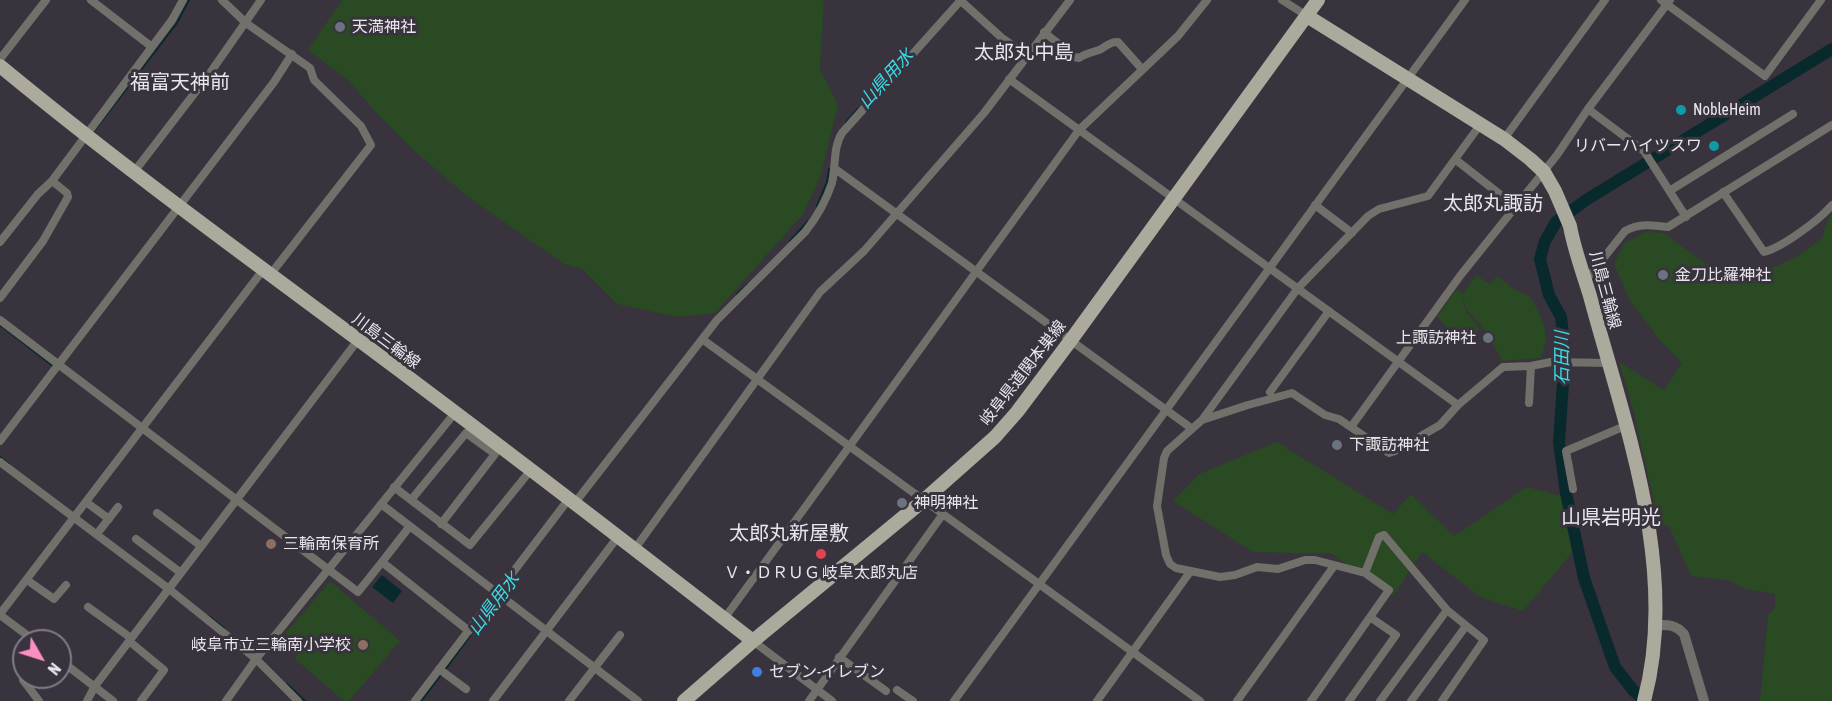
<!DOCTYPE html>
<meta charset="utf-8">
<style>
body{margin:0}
#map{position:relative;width:1832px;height:701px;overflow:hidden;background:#39333e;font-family:"Asap Condensed",sans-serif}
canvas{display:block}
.north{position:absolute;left:12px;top:629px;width:60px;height:60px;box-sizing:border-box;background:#39333e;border:2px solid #807b84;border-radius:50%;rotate:129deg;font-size:16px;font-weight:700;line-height:24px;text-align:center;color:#eae6ed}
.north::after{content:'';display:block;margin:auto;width:21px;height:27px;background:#fc8fc2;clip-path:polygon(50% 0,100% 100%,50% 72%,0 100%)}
</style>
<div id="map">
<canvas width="1832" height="701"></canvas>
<div class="north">N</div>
</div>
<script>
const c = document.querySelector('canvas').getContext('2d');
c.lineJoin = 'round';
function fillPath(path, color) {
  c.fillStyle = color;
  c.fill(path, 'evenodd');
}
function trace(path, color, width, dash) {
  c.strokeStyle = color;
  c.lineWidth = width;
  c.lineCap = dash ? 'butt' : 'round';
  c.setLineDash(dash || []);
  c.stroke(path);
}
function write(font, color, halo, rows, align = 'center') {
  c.font = font + ' "Asap Condensed","Noto Sans JP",sans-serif';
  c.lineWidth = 6;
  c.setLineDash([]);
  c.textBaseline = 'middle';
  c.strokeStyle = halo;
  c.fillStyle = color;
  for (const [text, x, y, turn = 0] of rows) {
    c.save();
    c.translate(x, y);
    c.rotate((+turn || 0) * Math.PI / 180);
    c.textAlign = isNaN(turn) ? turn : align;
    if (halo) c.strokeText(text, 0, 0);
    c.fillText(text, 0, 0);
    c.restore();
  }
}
fillPath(new Path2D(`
 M342,0H824L820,69L838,105L821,175L804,213L715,313L678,317L617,304L582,269L564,264L467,196L411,148L372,108L349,81L308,50Z
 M1832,213V701H1760L1768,615L1775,608V594L1746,589L1728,580L1691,576L1669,526L1659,525L1634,413L1619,362L1664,390L1682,363L1658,338L1630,301L1614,264L1624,243L1646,232L1664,233L1726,279H1749L1798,256L1822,238L1826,224Z
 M1476,275L1490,284L1497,276L1515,290L1530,297L1538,310L1544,324L1546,341L1541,358L1502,361L1484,329L1466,309L1462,294Z
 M1457,289L1461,292L1465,310L1480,329L1463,349L1437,316Z
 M1277,442L1393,514L1411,494L1454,536L1527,487L1566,497L1572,553L1523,611L1480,597L1422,552L1393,596L1332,554L1253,552L1173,501L1199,474Z
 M330,581L400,641L349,701H344L294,658L298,654L287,646L286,633Z`), '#294a22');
fillPath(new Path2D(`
 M382,575L402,591L393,603L372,587Z`), '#082a2d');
trace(new Path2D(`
 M846,122L858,109
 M94,131L177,23L189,0
 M817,206L827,182L829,169
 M790,241L808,221
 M737,294L748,284
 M0,325L53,366
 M0,457L9,464
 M210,617L224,628
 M445,670L491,607
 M287,684L305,701
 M421,701L441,675`), '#082a2d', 2);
trace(new Path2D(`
 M1645,701L1633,690L1615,667L1584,578L1566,493L1559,443L1565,351L1561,317L1549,295L1540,259L1545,241L1556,222L1586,200L1832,49`), '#082a2d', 12);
trace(new Path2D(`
 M91,0L152,47
 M222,0L246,23L310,68L314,80L361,126L371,145L270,275
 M960,0L1002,38L1027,55
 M1282,0L1307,16
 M1661,0L1765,76L1821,0
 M1044,32L1075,57L1079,58C1086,53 1091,53 1099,50C1107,47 1109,41 1118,42L1142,69
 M0,59L46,0
 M1009,79L1458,405
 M1588,109L1644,151L1686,217
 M1504,139L1605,0
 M1456,160L1516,207
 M834,168L1191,428
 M134,172L210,73L261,0
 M1671,190L1793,114
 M1723,192L1764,252C1783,247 1819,220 1832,205
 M1315,205L1352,233
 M0,242L38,194L52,181L172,20L183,0
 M1586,280L1625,231C1639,223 1653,225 1668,227L1832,125
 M0,298L43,241L68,197L67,193L52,181
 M0,320L358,592L382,562L469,631
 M702,339L1200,701
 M1270,392L1329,311
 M1529,403L1531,366
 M1202,420L1298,288L1368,216L1379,209L1428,196L1480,125
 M1351,427L1460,276L1557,155L1588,109L1670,0
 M0,441L274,82L292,54
 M0,462L169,589L256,659L298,701
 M394,487L470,545L530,471
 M1573,489L1566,451L1625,426
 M411,500L466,433L495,454L441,524
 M86,502L109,519
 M381,504L638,701
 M574,504L717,320L805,232C817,217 826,201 832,183C836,166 833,147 842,133L961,0
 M157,513L201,546
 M100,530L118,507
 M136,539L181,573
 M634,550L820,292L864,251L984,113L1070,0
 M382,562L410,526
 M27,580L54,599L66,585
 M88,607L131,638
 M0,614L263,270
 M0,615L35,641
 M724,619L1079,130L1178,36L1207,0
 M129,641L164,670L141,701
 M753,641L832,701
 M839,657L886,691
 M60,660L113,701
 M439,669L466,689
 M24,677L23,680L39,701
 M897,690L913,701
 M87,701L95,686L358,340
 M226,701L256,659L454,414
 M415,701L568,500
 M493,701L617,538
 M569,701L620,635
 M809,701L943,514
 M954,701L1465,0
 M1097,701L1190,572
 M1237,701L1334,566
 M1311,701L1389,590L1365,573
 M1349,701L1396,635L1370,617
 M1380,701L1447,610
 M1411,701L1466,626
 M1442,701L1484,640L1447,610L1384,535L1379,537L1365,573L1315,560H1305L1278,569L1257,567L1235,575L1220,577L1176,568L1170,564L1166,555L1157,506L1164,458L1167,451L1202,420L1248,405L1292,393L1325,415L1339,419L1389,453L1395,451L1440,425L1458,405L1503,367L1531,366L1551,362L1608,363`), '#72706a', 8);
trace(new Path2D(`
 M1655,625C1668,625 1675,624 1684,634L1704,701`), '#72706a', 10);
trace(new Path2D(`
 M1307,16L1504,139L1530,159L1544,172L1555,191L1570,226C1574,249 1583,273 1590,296C1624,423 1680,569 1644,701
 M0,66C115,161 236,249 356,338C489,437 622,539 753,641
 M684,701L753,641L924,500L995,437L1017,412L1071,340L1318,0`), '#aca99d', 14);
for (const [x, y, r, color] of [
 [340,27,6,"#6b7280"],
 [1681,110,6,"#0f9aa8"],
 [1714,146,6,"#0f9aa8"],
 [1663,275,6,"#6b7280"],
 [1488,338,6,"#6b7280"],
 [1337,445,6,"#6b7280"],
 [902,503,6,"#6b7280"],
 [271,544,6,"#8d6e63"],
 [821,554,6,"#e0444e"],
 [363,645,6,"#8d6e63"],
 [757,672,6,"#3f7fe0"]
]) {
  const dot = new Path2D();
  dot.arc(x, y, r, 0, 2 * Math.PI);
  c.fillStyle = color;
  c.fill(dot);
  trace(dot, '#39333e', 2);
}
write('16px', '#eae6ed', '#39333e', [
 ["天満神社",352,27],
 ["NobleHeim",1693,110],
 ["リバーハイツスワ",1702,146,"right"],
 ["金刀比羅神社",1675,275],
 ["上諏訪神社",1476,338,"right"],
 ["下諏訪神社",1349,445],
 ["神明神社",914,503],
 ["三輪南保育所",283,544],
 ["Ｖ・ＤＲＵＧ 岐阜太郎丸店",821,573,"center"],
 ["岐阜市立三輪南小学校",351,645,"right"],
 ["セブン-イレブン",769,672]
], 'left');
write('16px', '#eae6ed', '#39333e', [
 ["川島三輪線",1605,290,75],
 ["川島三輪線",386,341,37],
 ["岐阜県道関本巣線",1023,373,-52]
]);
write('italic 18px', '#3bd9e5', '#39333e', [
 ["山県用水",886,79,-48],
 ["石田川",1562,358,-90],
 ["山県用水",494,604,-53]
]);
write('20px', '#eae6ed', '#39333e', [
 ["太郎丸中島",1024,53],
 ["福富天神前",180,83],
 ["太郎丸諏訪",1493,204],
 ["山県岩明光",1611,518],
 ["太郎丸新屋敷",789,534]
]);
</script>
